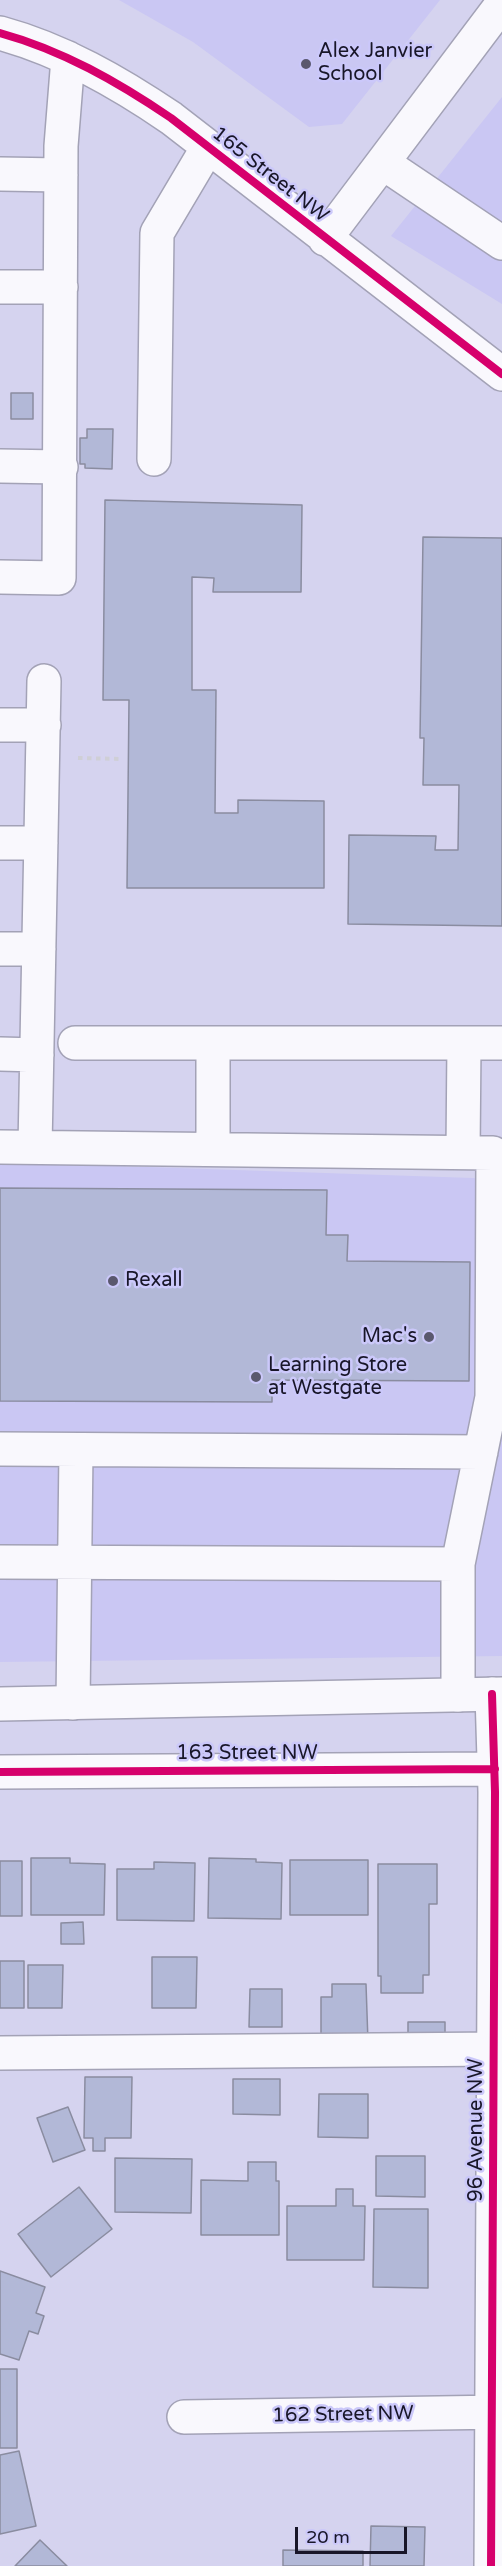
<!DOCTYPE html>
<style>
body{margin:0}
#map{position:relative;width:502px;height:2566px;overflow:hidden;background:#d5d3ef;font-family:"Varela Round",sans-serif}
canvas{display:block}
.scale{position:absolute;left:295px;top:2527px;width:112px;height:27px;box-sizing:border-box;border:3px solid #181628;border-top:0;padding-left:8px;font-size:18px;line-height:21px;white-space:nowrap;color:#181628;-webkit-text-stroke:4px #cbc8fa;paint-order:stroke}
</style>
<div id="map">
<canvas width="502" height="2566"></canvas>
<div class="scale">20 m</div>
</div>
<script>
const c = document.querySelector('canvas').getContext('2d');
c.lineJoin = 'round';
function fillPath(path, color) {
  c.fillStyle = color;
  c.fill(path, 'evenodd');
}
function trace(path, color, width, dash) {
  c.strokeStyle = color;
  c.lineWidth = width;
  c.lineCap = dash ? 'butt' : 'round';
  c.setLineDash(dash || []);
  c.stroke(path);
}
function write(font, color, halo, rows, align = 'center') {
  c.font = font + ' "Varela Round",sans-serif';
  c.lineWidth = 5;
  c.setLineDash([]);
  c.textBaseline = 'middle';
  c.strokeStyle = halo;
  c.fillStyle = color;
  for (const [text, x, y, turn = 0] of rows) {
    c.save();
    c.translate(x, y);
    c.rotate((+turn || 0) * Math.PI / 180);
    c.textAlign = isNaN(turn) ? turn : align;
    if (halo) c.strokeText(text, 0, 0);
    c.fillText(text, 0, 0);
    c.restore();
  }
}
fillPath(new Path2D(`
 M119,0H440L342,124L309,127L193,42Z
 M502,97V304L391,236Z
 M0,1162L502,1179V1656L0,1662Z`), '#cac7f3');
const building = new Path2D(`
 M11,393H33V419H11Z
 M87,429H113L112,469L85,468V464H80V438H87Z
 M105,500L302,505L301,592H213L214,578L192,577V690H216L215,813H238V800L324,801V888H127L129,700H103Z
 M423,537L502,538V926L348,924L349,835L436,836L435,850H458L459,785H423L424,738H420Z
 M0,1188L327,1190L326,1235H348L347,1261L470,1262L469,1381L272,1380V1402L0,1401Z
 M31,1858H70V1863L105,1864L104,1915H31Z
 M209,1858L256,1859V1862L282,1863L281,1919L208,1918Z
 M290,1860H368V1915H290Z
 M0,1861H22V1916H0Z
 M154,1862L195,1863L194,1921L117,1920V1869H154Z
 M378,1864H437V1904H429V1975H423V1993H381V1976H378Z
 M83,1922L84,1944H61V1923Z
 M152,1957H197L196,2008H152Z
 M0,1961H24V2008H0Z
 M28,1965H63L62,2008H28Z
 M332,1984H366L368,2042H321V1997H332Z
 M250,1989H282V2027H249Z
 M408,2022H445V2038L408,2037Z
 M85,2077H132L131,2138H105V2151H93V2138H84Z
 M233,2079H280V2115L233,2114Z
 M319,2094H368V2138L318,2137Z
 M68,2107L85,2150L53,2162L37,2118Z
 M376,2156H425V2197L376,2196Z
 M115,2158L192,2159L191,2213L115,2212Z
 M248,2162H276V2181H279V2235H201V2180L248,2181Z
 M79,2187L112,2229L51,2277L18,2234Z
 M336,2189H353V2206H365L364,2260H287V2206H336Z
 M374,2209H428V2288L373,2287Z
 M0,2271L45,2287L36,2313L44,2316L38,2334L29,2331L19,2360L0,2354Z
 M0,2369H17V2448H0Z
 M19,2451L36,2526L0,2534V2455Z
 M371,2526L425,2527L424,2566H370Z
 M40,2540L67,2566H15Z
 M283,2550L363,2551V2566H283Z`);
fillPath(building, '#b2b8d7');
trace(building, '#8a8ca0', 1.5);
const minor = new Path2D(`
 M0,33C62,50 118,82 171,118L502,374
 M383,163L502,243
 M0,174L61,175
 M325,239L502,4
 M0,287H61
 M154,459L157,233L208,147
 M0,466L61,467
 M0,577L59,578L61,146L68,58
 M0,725H44
 M0,843H41
 M0,949H39
 M75,1043H502
 M213,1043V1149
 M0,1054L37,1055
 M0,1147L493,1153L492,1397L458,1564
 M35,1147L44,681
 M463,1152L464,1043
 M0,1449L481,1452
 M0,1562L458,1564V1695
 M73,1703L76,1450
 M0,1772L495,1769
 M0,2053L502,2049
 M184,2417L502,2412
 M491,2566L495,1792L492,1694`);
const major = new Path2D(`
 M0,1704L502,1694`);
trace(minor, '#a3a2b6', 36);
trace(major, '#a3a2b6', 36);
trace(new Path2D(`
 M78,758L122,759`), '#cfcfd6', 4, [4.5, 4.5]);
trace(minor, '#f9f8fd', 33);
trace(major, '#f9f8fd', 33);
trace(new Path2D(`
 M0,33C62,50 118,82 171,118L502,374
 M0,1772L495,1769
 M491,2566L495,1792L492,1694`), '#d6006c', 8);
for (const [x, y, r, color] of [
 [306,64,6,"#5a586e"],
 [113,1281,6,"#5a586e"],
 [429,1337,6,"#5a586e"],
 [256,1377,6,"#5a586e"]
]) {
  const dot = new Path2D();
  dot.arc(x, y, r, 0, 2 * Math.PI);
  c.fillStyle = color;
  c.fill(dot);
  trace(dot, '#cbc8fa', 2);
}
write('20px', '#181628', '#cbc8fa', [
 ["Alex Janvier",318,52],
 ["School",318,75],
 ["Rexall",125,1281],
 ["Mac's",417,1337,"right"],
 ["Learning Store",268,1366],
 ["at Westgate",268,1389]
], 'left');
write('20px', '#181628', '#cbc8fa', [
 ["165 Street NW",270,175,38],
 ["163 Street NW",247,1754],
 ["96 Avenue NW",477,2130,-90],
 ["162 Street NW",343,2415,-1]
]);
</script>
